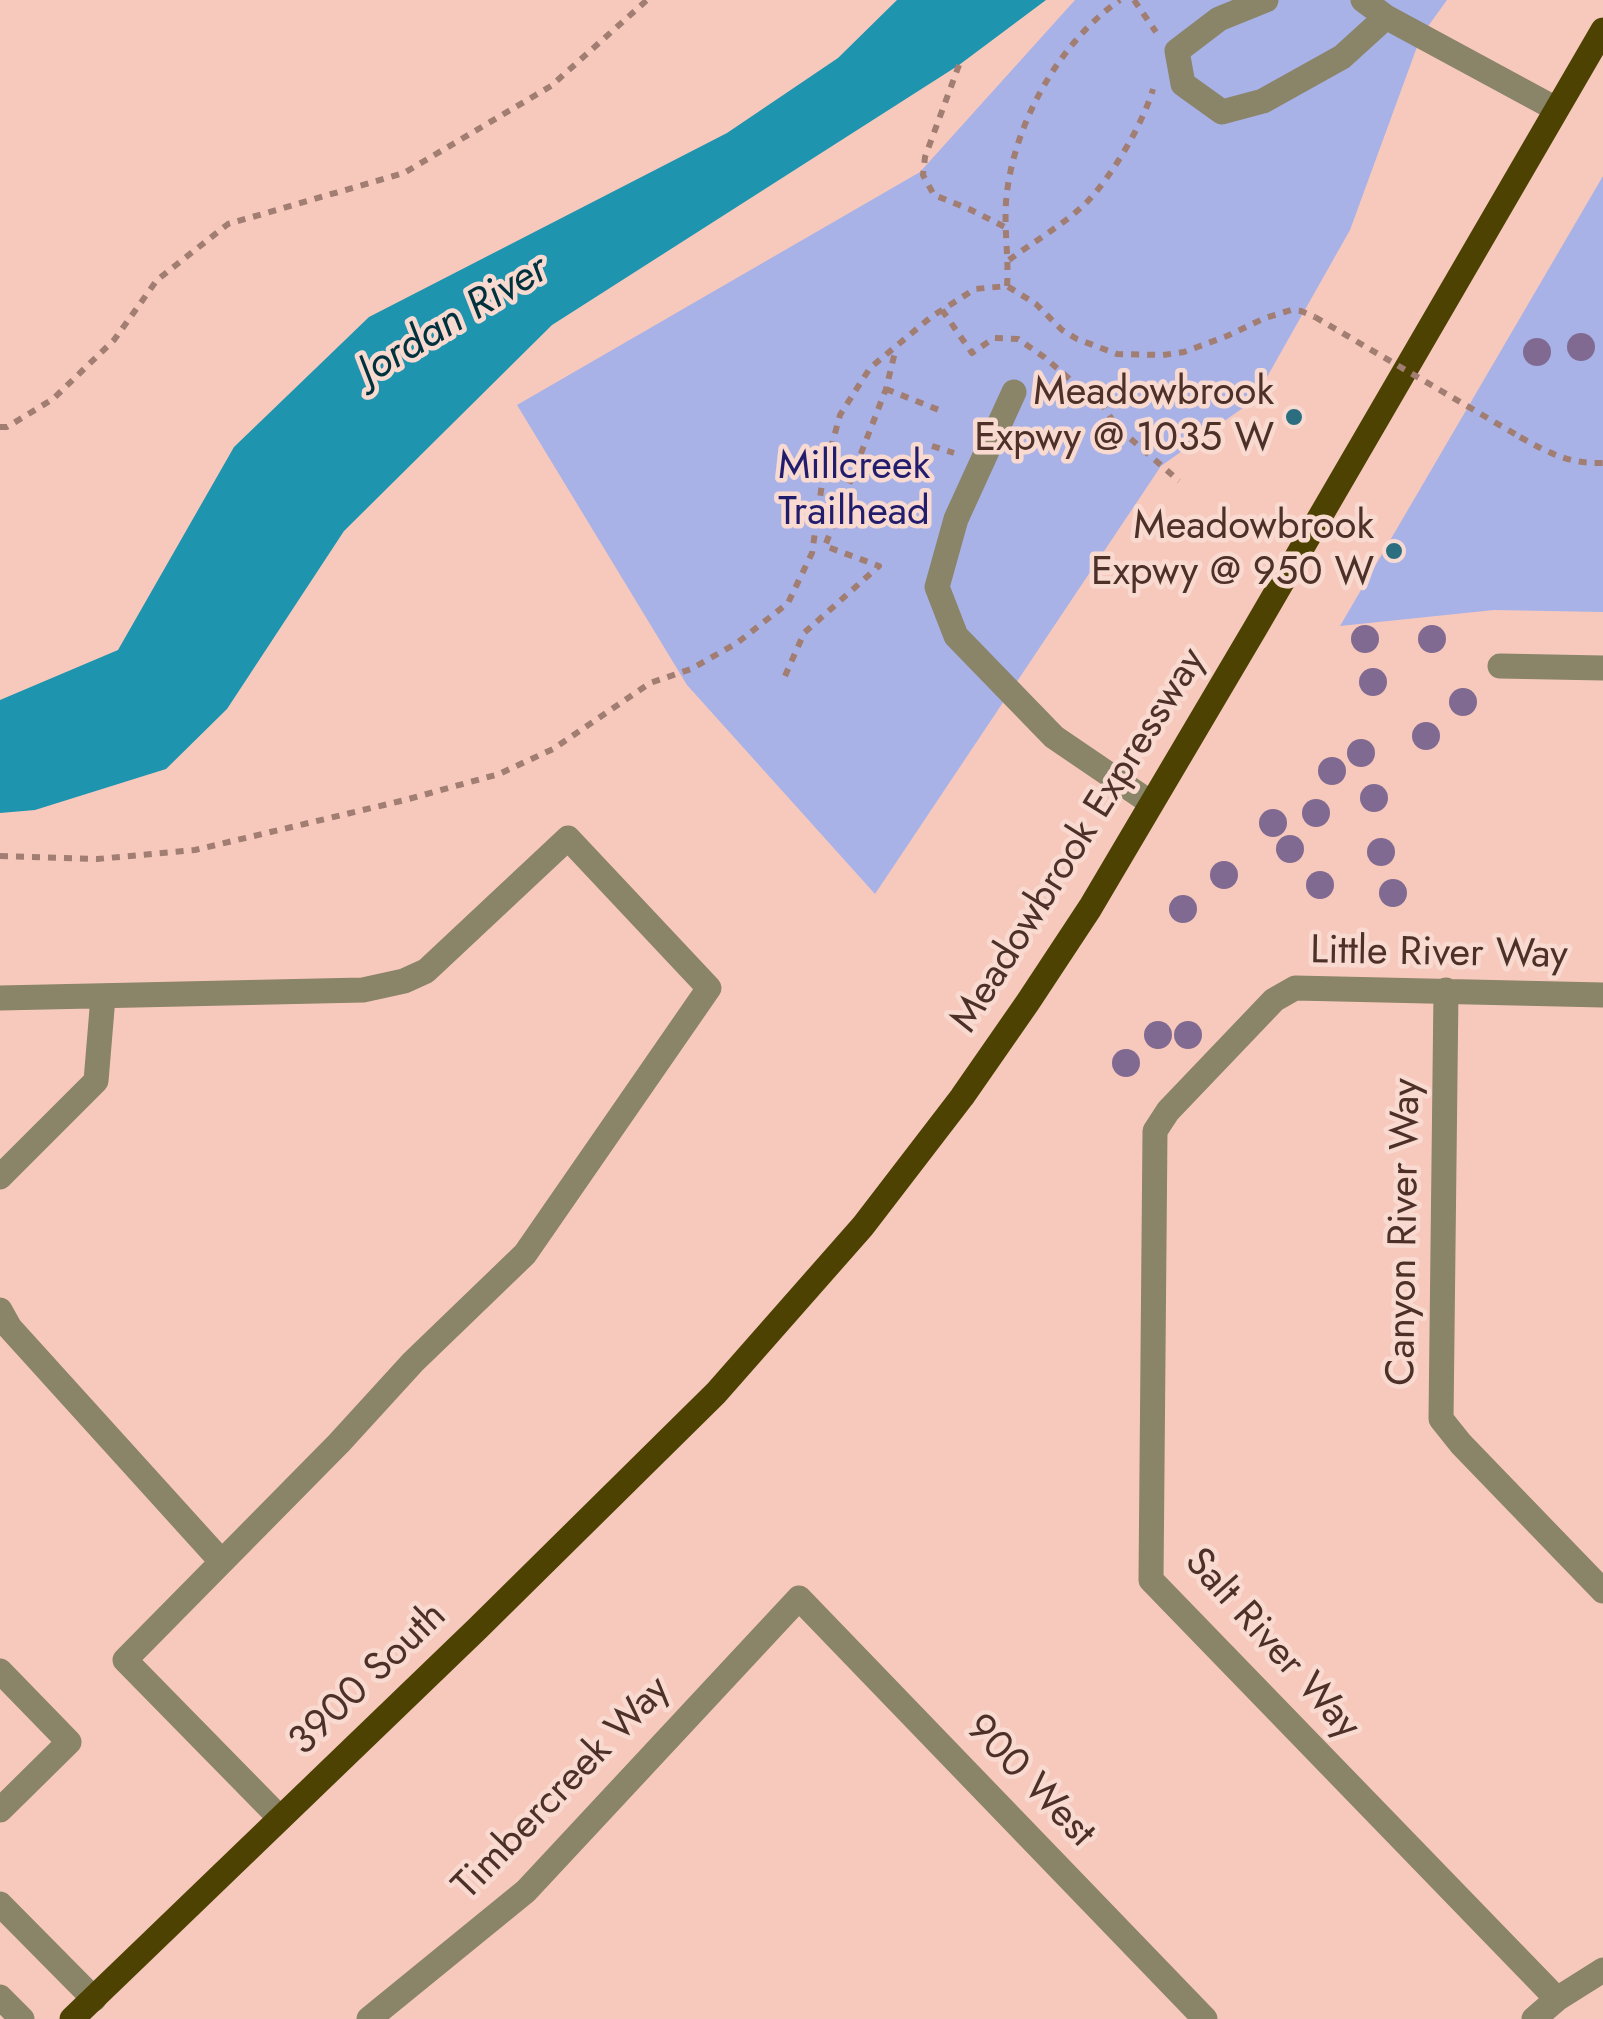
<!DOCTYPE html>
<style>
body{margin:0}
canvas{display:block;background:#f6c9bc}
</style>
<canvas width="1603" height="2019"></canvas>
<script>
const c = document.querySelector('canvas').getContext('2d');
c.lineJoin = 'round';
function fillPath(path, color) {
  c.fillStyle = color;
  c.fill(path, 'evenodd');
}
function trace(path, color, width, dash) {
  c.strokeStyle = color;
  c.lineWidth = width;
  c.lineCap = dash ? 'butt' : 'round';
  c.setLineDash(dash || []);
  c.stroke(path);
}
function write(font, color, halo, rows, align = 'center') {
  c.font = font + ' Jost,sans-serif';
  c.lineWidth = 9;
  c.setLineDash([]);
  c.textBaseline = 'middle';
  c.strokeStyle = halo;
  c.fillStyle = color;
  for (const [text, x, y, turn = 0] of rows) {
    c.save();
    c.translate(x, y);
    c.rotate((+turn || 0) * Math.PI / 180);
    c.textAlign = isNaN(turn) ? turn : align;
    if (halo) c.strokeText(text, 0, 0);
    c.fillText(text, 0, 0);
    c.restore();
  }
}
fillPath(new Path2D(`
 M1075,0H1447L1421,36L1350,230L1254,400L1161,466L875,894L687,685L517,405L920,172Z
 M1603,176V612L1494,610L1340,626Z`), '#a9b2e7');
fillPath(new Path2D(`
 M897,0H1046L959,65L552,325L344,531L227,709L166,769L35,810L0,813V700L118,650L234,447L369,317L727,133L838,58Z`), '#1e94af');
trace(new Path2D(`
 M1134,0L1156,32
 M959,65L925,157L923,175L934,195L969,209L1005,227
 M1009,260C1033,242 1063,225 1085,204C1111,178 1143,124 1153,89
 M1007,286C1009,258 1004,230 1006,202C1012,127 1058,43 1120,0
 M942,310L972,353L994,338L1018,339L1044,357L1072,381L1096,394L1116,426L1179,481
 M886,389L944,412
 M0,427H7L53,399L114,340L157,280L228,224L404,173L551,86L647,0
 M1520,437C1549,453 1569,464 1603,463
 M932,446L954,453
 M860,457L920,477
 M785,676L804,633L879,566L825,546L886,389L896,348
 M0,856L97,859L195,850L405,800L499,774L553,749L650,683L691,669L737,643L788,603L812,553L823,477L840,415L870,368L931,317L975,289L1007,286L1036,304L1062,330L1077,339L1117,354L1163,355L1184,352L1227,336L1265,318L1291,310L1301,311L1315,317`), '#a17d72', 6, [8, 8]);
trace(new Path2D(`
 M1266,0L1219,19L1177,51L1183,84L1222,112L1263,101L1342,57L1386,17
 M1363,0L1386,17L1556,109
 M1014,392L956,519L937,587L956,636L1054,737L1151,803
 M1500,666L1603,668
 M1446,990L1441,1419L1461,1444L1603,1591
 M0,998L363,990L404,981L426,971L568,838L709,988L525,1254L413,1362L339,1443L125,1660L280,1818
 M0,1177L96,1081L103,997
 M0,1310L10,1328L221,1561
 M0,1671L69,1742L0,1810
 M0,1904L94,1999
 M0,1997L22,2019
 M1557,1999L1151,1580L1155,1131L1168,1111L1274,1000L1295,988L1603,995
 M369,2019L526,1891L799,1598L1205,2019
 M1534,2019L1557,1999L1603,1970`), '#8a8468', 25);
trace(new Path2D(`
 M72,2019L478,1628L716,1393L863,1226L962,1097L1028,1002L1090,908L1256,627L1603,30`), '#4e4203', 25);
trace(new Path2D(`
 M1315,317L1520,437`), '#a17d72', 6, [8, 8]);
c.fillStyle = '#816a91';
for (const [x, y] of [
 [1581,347],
 [1537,352],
 [1365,639],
 [1432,639],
 [1373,682],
 [1463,702],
 [1426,736],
 [1361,753],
 [1332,771],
 [1374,798],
 [1316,813],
 [1273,823],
 [1290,849],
 [1381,852],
 [1224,875],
 [1320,885],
 [1393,893],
 [1183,909],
 [1158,1035],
 [1188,1035],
 [1126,1063]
]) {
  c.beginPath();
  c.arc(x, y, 14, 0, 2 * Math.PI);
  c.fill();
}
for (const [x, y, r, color] of [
 [1294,417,10,"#2a6e7f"],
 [1394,551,10,"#2a6e7f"]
]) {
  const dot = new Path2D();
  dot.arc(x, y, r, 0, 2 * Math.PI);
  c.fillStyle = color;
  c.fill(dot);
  trace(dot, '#f9dad1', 4);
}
write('40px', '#4d3128', '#f9dad1', [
 ["Meadowbrook",1274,394],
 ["Expwy @ 1035 W",1274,440],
 ["Meadowbrook",1374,528],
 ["Expwy @ 950 W",1374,574]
], 'right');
write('40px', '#221c6d', '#f9dad1', [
 ["Millcreek",854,468],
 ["Trailhead",854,514]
]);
write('40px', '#4d3128', '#f9dad1', [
 ["Meadowbrook Expressway",1080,841,-58],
 ["Little River Way",1439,955,1],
 ["Canyon River Way",1406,1232,-89],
 ["Salt River Way",1271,1645,48],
 ["3900 South",369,1680,-44],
 ["900 West",1029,1782,46],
 ["Timbercreek Way",563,1789,-46]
]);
write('italic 42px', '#00323d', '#f9dad1', [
 ["Jordan River",454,322,-31]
]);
</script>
